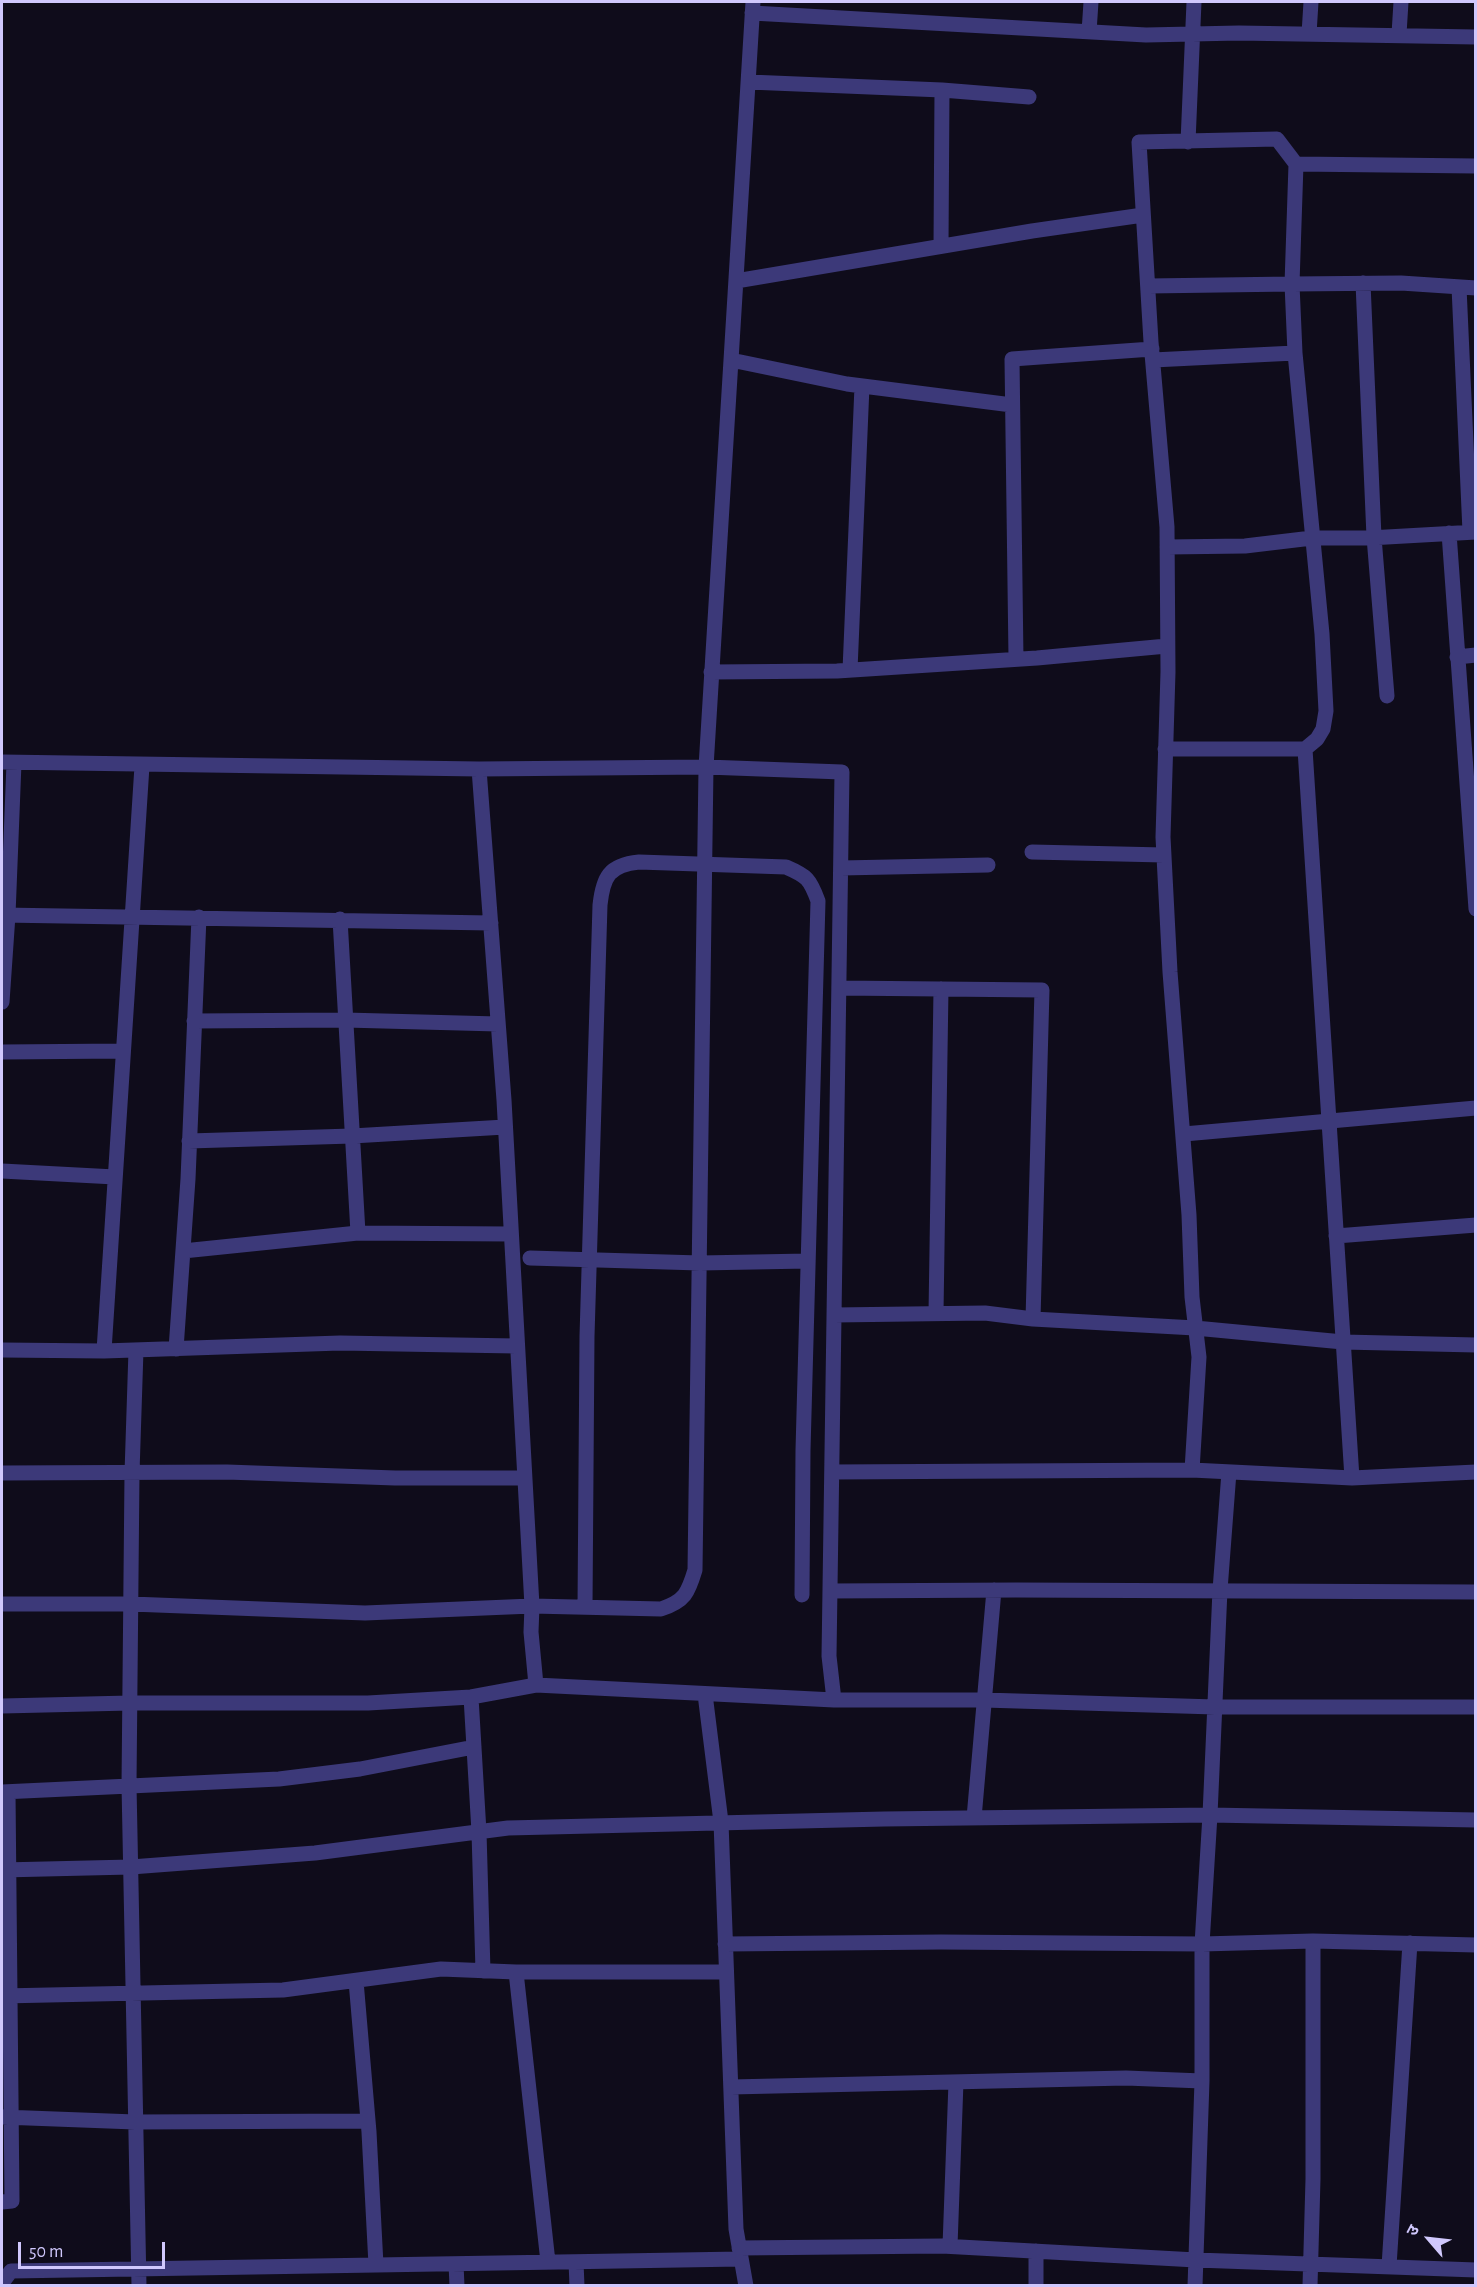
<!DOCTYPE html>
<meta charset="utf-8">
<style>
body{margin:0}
#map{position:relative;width:1477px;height:2287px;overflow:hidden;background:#0f0c1b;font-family:"Alegreya Sans","Noto Sans Devanagari",sans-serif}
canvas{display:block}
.frame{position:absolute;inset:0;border:3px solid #d0c8fd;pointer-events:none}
.north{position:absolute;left:1399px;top:2209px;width:60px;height:60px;-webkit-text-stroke:4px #0f0c1b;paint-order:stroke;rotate:298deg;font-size:16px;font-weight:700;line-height:24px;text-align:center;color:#d0c8fd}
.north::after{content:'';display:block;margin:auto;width:21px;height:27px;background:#d0c8fd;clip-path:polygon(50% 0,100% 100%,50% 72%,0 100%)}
.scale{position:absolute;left:18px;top:2242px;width:147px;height:27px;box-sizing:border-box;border:3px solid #d0c8fd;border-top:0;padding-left:8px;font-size:18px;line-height:21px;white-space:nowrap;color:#d0c8fd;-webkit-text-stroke:4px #0f0c1b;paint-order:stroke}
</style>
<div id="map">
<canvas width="1477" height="2287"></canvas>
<div class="frame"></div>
<div class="north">उ</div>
<div class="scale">50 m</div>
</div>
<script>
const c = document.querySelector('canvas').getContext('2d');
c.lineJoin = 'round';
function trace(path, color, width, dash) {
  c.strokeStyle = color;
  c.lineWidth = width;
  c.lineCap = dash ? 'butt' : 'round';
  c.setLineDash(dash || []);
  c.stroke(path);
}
trace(new Path2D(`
 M752,13L1146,35L1239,33L1476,37
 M1089,32L1091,2
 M1309,34L1311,2
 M1399,34L1401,2
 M749,82L942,90L1029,97
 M1188,142L1194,2
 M941,246L942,90
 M736,281L1032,231L1143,215
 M1363,283L1374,537L1387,696
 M1148,286L1292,284L1296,164
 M1459,287L1470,532
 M731,360L847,384L1012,405
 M1153,360L1295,353
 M1449,533L1476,909
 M1167,547L1245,546L1312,538H1369L1476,532
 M1457,657L1476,655
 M1016,659L1012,359L1152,349
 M850,670L862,386
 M711,672L837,671L1037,658L1167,646
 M1165,749H1305L1352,1478
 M1305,749L1317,739L1323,729L1326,711L1322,634L1295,353L1292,284L1401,283L1476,288
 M2,762L479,769L706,767L753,2
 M1032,852L1164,855
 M841,868L988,865
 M2,915L491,923
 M340,919L358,1233
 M839,988L1042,990L1033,1319
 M2,1002L8,915L14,763
 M194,1021L345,1020L498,1024
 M2,1052L123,1051
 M1184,1134L1476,1108
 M189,1141L352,1136L505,1127
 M2,1171L115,1177
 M1336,1236L1476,1225
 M183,1251L358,1233L510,1234
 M530,1258L700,1263L808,1261
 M936,1313L941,989
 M834,1315L985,1313L1033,1319L1195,1328L1343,1342L1476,1345
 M176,1349L188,1179L199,917
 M2,1350L104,1351L340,1343L516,1346
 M136,1350L132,1473L129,1785L139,2286
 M104,1351L142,766
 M1192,1470L1199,1357L1192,1297L1189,1215L1170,972L1163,837L1168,672L1167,527L1151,342L1139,142L1277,139L1296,164L1476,166
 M832,1472L1192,1470L1352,1478L1476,1472
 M2,1473L227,1472L395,1478H523
 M830,1591L1016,1590L1476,1592
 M2,1604H131L365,1613L532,1606L661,1609C685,1601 688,1593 695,1570L706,767L842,772L829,1656L834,1700L536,1685L531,1632L532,1606L504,1100L479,769
 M585,1607L587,1336L600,905C603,877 609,865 639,862L786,867C807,876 810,879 818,901L803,1450L802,1595
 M705,1694L721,1822L736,2229L746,2286
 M471,1697L479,1832L483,1971
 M834,1700H984L1215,1707H1476
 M2,1706L130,1703H368L471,1697L536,1685
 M2,1792L279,1779L360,1769L474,1747
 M974,1818L994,1590
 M2,1870L131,1867L315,1853L508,1828L884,1819L1210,1815L1476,1820
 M725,1944L941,1942L1202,1944L1313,1941L1476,1945
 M516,1972L548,2262
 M356,1981L369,2132L376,2265
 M2,1996L283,1990L441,1969L516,1972H726
 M731,2087L1126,2078L1202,2081
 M2,2117L135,2122L368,2121
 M2,2202L12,2201L8,1792
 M950,2246L956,2082
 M739,2248L942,2246L1196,2260L1476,2270
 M1036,2251V2286
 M576,2262L577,2286
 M456,2264L457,2286
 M1389,2266L1410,1943
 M2,2283L11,2271L741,2259
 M1195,2286L1202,2081V1944L1210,1815L1220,1590L1229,1472
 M1310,2286L1313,2179V1941`), '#3c3979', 15);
</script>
